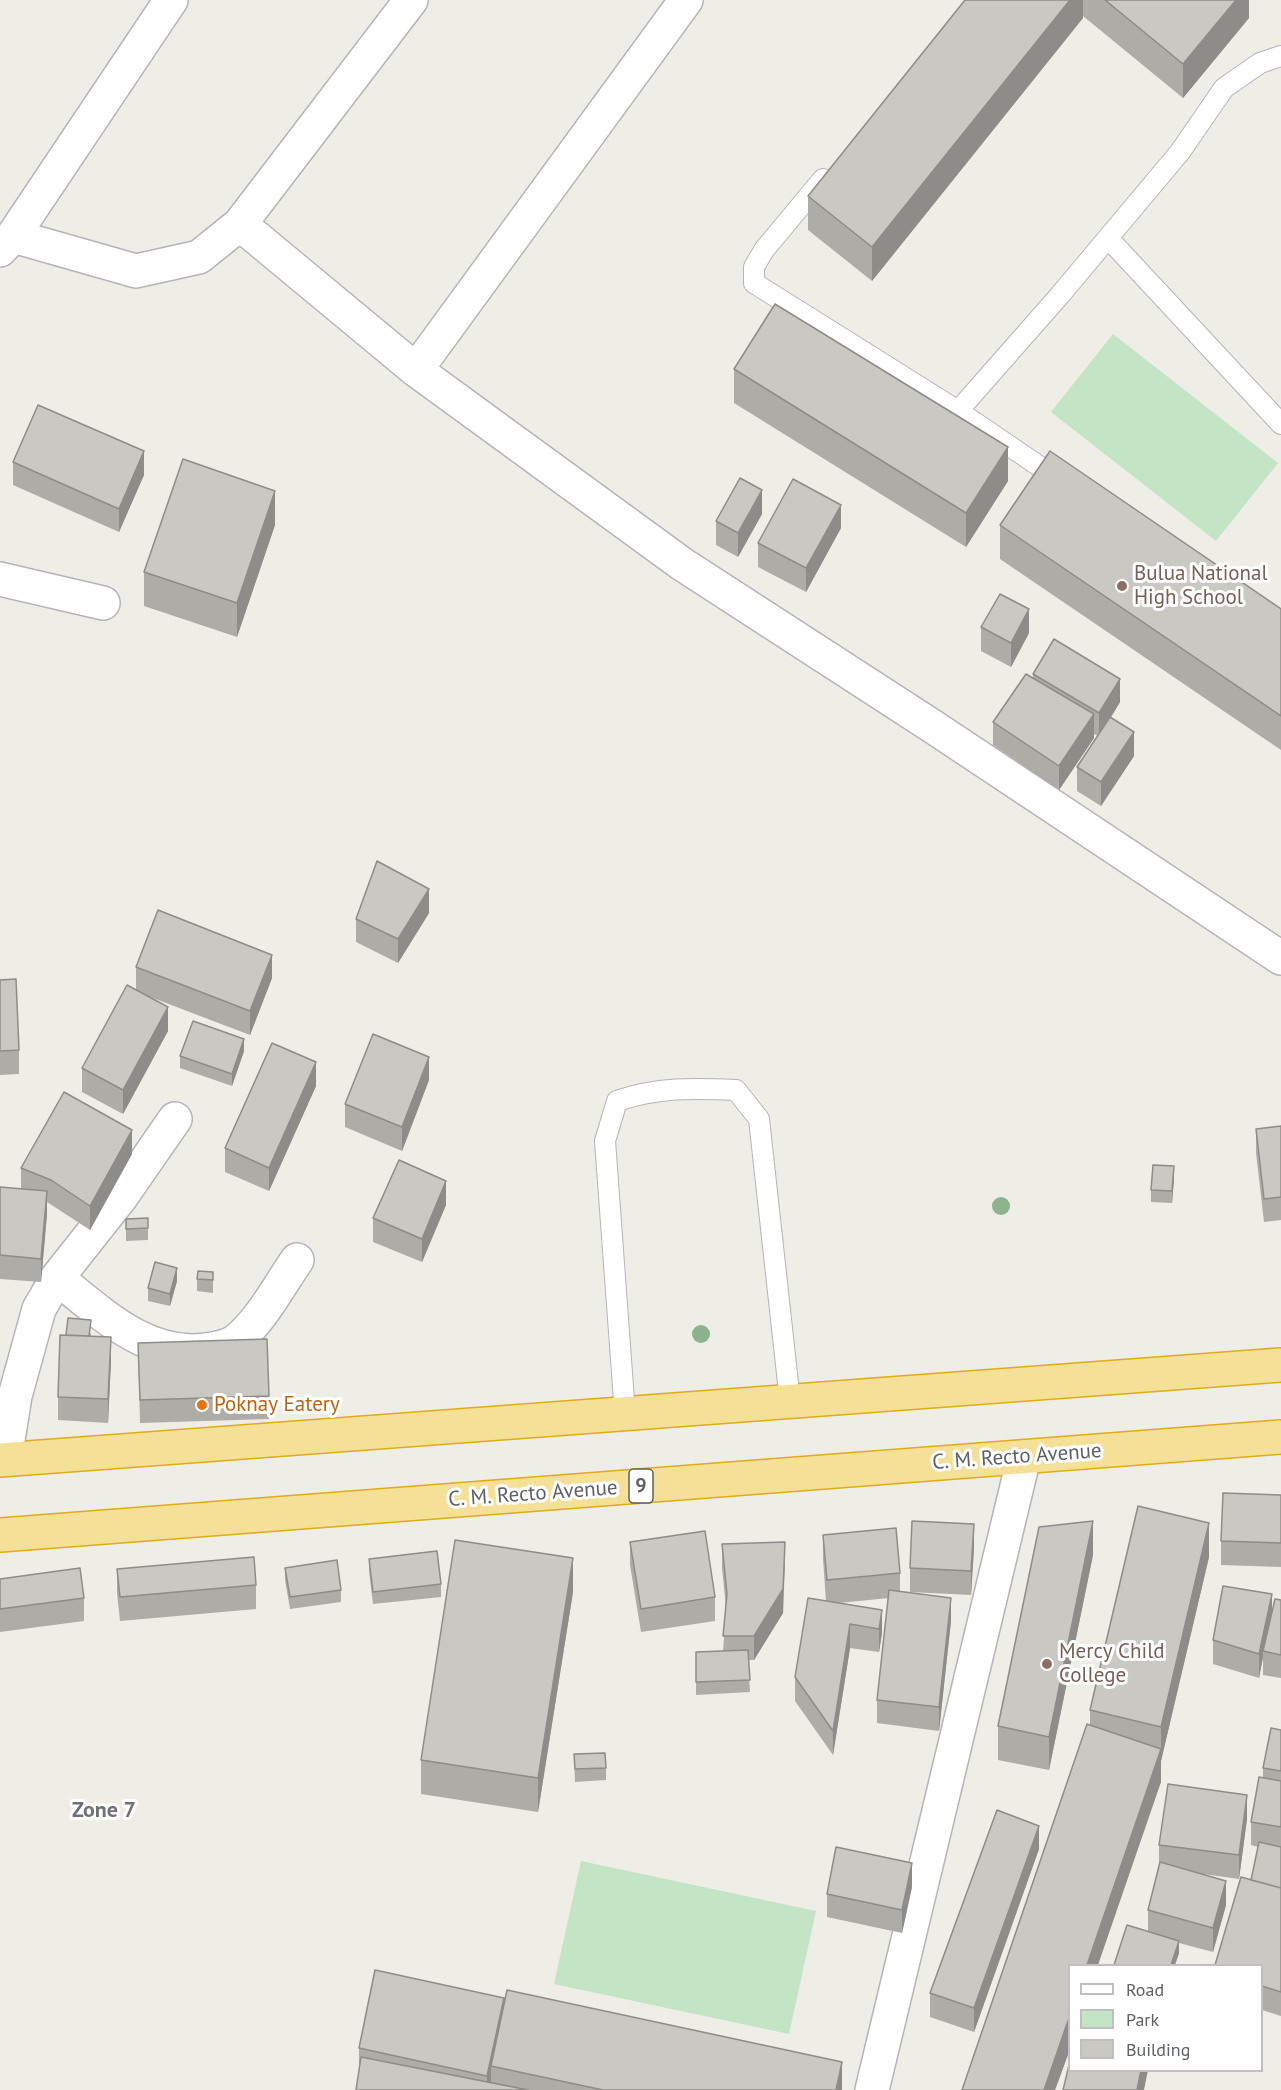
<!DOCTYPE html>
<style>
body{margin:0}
#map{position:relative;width:1281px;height:2090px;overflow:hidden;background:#eeede6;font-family:"PT Sans",sans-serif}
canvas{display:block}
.legend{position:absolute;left:1068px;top:1964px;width:195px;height:108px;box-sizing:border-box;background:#fff;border:2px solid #bebfc1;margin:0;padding:8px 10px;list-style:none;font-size:18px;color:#5d6065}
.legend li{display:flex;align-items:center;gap:12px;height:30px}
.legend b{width:30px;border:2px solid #bebfc1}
</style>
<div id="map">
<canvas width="1281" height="2090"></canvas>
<ul class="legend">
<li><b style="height:8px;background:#fff"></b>Road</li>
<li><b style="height:16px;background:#c4e4c6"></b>Park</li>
<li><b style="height:16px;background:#cac8c2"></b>Building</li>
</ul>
</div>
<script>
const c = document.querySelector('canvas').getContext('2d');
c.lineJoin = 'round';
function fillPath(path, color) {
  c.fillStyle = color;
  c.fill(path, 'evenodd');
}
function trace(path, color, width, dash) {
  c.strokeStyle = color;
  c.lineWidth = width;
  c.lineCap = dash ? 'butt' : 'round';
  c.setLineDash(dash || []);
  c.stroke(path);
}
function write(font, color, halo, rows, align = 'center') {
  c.font = font + ' "PT Sans",sans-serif';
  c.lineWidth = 6;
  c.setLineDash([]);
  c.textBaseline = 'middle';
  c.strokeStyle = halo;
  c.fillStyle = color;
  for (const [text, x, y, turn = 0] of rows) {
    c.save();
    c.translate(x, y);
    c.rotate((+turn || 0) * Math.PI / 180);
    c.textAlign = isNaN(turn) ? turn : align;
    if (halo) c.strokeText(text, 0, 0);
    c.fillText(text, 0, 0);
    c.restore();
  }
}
fillPath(new Path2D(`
 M1113,334L1278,463L1216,541L1051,412Z
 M581,1861L816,1911L789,2034L554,1984Z`), '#c4e4c6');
const lane = new Path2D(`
 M823,179L764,250L754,267V283L958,411L1061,481
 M1108,238L1281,424
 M958,411L1060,295L1180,152L1224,88L1260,63L1281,56
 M625,1414L605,1141L617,1101C657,1087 694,1088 736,1090L759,1119L790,1401`);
const street = new Path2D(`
 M240,224L411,0
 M13,236L136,271L199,257L240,224L416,370L682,564L932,726L1281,958
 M0,250L13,236L171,0
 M416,370L686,0
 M0,579L103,603
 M57,1278C100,1312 146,1358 205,1350C216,1349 227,1347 236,1341C261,1321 279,1286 297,1260
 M5,1459L15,1396L39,1309L57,1278L121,1197L175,1119
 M872,2090L1024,1457`);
const highway = new Path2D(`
 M0,1460L1281,1365
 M0,1535L1281,1437`);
trace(lane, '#b3b5b9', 22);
trace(street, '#b3b5b9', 36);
trace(highway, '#e0ab13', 36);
trace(lane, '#fff', 20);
trace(street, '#fff', 33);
trace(highway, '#f4e197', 33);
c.fillStyle = '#8db38d';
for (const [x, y] of [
 [1001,1206],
 [701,1334]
]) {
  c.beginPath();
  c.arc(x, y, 9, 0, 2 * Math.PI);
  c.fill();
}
fillPath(new Path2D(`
 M965,0H1249V18L1183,98L1083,16V18L872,281L808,230V196Z
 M734,369L1008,481L966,547L734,403Z
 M13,462L144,475L119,532L13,485Z
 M762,514L738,557L716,545V521Z
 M275,525L237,637L144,606V572Z
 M1000,525L1281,609V750L1000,559Z
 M841,528L806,592L758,567V543Z
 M981,627L1029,633L1011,667L981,651Z
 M1033,674L1120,702L1111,717L1134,756L1101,806L1077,791V767L1098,736L1094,734V738L1059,790L993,745V722L1033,678Z
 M429,913L398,963L356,942V919Z
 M136,967L272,978L250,1035L145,995L168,1031L123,1114L82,1092V1068L136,990Z
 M0,980L19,1050V1074L0,1075Z
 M244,1051L232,1086L180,1068V1056Z
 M429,1080L402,1151L345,1127V1104Z
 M316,1086L269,1191L225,1172V1148Z
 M1281,1126V1220L1264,1222L1256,1153V1129Z
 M132,1154L90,1230L47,1202V1214L41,1282L0,1279V1187L21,1189V1168Z
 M1174,1179L1172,1203L1151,1202V1190Z
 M446,1205L422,1262L373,1242V1218Z
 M126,1219L148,1228V1240L126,1241Z
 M213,1272V1293L197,1291V1279Z
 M177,1281L170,1306L148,1301V1288Z
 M91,1333V1337L111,1361L108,1423L58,1420V1397L66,1335Z
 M138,1343L269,1396V1419L140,1423Z
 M1281,1495V1567L1221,1565V1541Z
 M823,1535L900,1573V1592L951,1621L939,1731L877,1723V1700L889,1598L839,1603L882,1610V1633L879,1652L850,1648L833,1755L795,1701V1677L826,1601L823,1559Z
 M630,1542L715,1597V1621L641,1632L630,1565Z
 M722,1544L785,1565L783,1613L754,1660H748L750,1692L696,1695V1652L723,1651L726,1608L722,1568Z
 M974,1548L971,1595L910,1592V1568Z
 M1093,1555L1049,1770L998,1760V1726Z
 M1209,1557L1161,1761V1782L1070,1965V2049L1055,2090L1090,1725V1710Z
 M369,1559L441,1584V1597L373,1604L369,1571Z
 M285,1568L341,1590V1602L290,1609L285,1580Z
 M117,1569L256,1585V1609L120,1621L117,1593Z
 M0,1579L84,1598V1621L0,1632Z
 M573,1592L538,1812L421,1794V1760Z
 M1281,1598V1678L1263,1675V1657L1259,1678L1213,1664V1640L1272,1613L1281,1600Z
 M1281,1730V2016L1262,2010V1965L1251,1880L1258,1847L1251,1845V1822L1263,1778V1768Z
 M574,1754L606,1768V1780L575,1782Z
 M1247,1819L1239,1879L1203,1874L1226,1905L1213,1952L1179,1943V1953L1175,1965H1114L1127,1925L1148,1931V1910L1159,1865V1845Z
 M1039,1849L974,2032L930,2017V1993Z
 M912,1887L902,1933L827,1917V1894Z
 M504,2004L842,2090H356L359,2071V2048Z`), '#aeaca7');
fillPath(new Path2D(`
 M1070,0H1083V18L872,281V247Z
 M1236,0H1249V18L1183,98V64Z
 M1008,447V481L966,547V513Z
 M144,451V475L119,532V509Z
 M762,490V514L738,557V533Z
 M275,491V525L237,637V603Z
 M841,505V528L806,592V568Z
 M1029,609V633L1011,667V643Z
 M1120,679V702L1099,737V713Z
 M1094,714V738L1059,790V766Z
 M1134,732V756L1101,806V782Z
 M429,889V913L398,963V939Z
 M272,955V978L250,1035V1011Z
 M168,1007V1031L123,1114V1090Z
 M244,1039V1051L232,1086V1074Z
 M429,1057V1080L402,1151V1127Z
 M316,1062V1086L269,1191V1168Z
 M132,1130V1154L90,1230V1206Z
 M1174,1166V1179L1172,1203V1191Z
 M446,1181V1205L422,1262V1239Z
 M47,1191V1214L41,1282V1259Z
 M177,1268V1281L170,1306V1294Z
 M111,1337V1361L108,1423V1399Z
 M1093,1521V1555L1049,1770V1737Z
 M1209,1523V1557L1161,1761V1782L1098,1965H1087L1161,1749V1727Z
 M974,1524V1548L971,1595V1571Z
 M785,1542L783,1613L754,1660V1636Z
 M573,1558V1592L538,1812V1778Z
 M1272,1594V1618L1263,1651V1657L1259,1678V1654Z
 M951,1598V1621L939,1731V1707Z
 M882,1610V1633L879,1652V1629Z
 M850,1624V1648L833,1755V1731Z
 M1247,1795V1819L1239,1879V1855Z
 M1039,1826V1849L974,2032V2008Z
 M912,1863V1887L902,1933V1910Z
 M1226,1881V1905L1213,1952V1928Z
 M1179,1941V1953L1175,1965H1171Z
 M504,1998V2032L491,2066V2090H487V2076Z
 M1070,2015V2049L1055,2090H1044Z
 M842,2062V2090H836Z
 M1141,2070H1148L1144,2090H1137Z`), '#8d8c88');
const building = new Path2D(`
 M965,0H1070L872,247L808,196Z
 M1105,0H1236L1183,64Z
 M775,304L1008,447L966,513L734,369Z
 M38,405L144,451L119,509L13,462Z
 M1050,451L1281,609V716L1000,525Z
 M183,459L275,491L237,603L144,572Z
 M740,478L762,490L738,533L716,521Z
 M793,479L841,505L806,568L758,543Z
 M1000,594L1029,609L1011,643L981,627Z
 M1054,639L1120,679L1099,713L1033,674Z
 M1026,674L1094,714L1059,766L993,722Z
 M1110,717L1134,732L1101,782L1077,767Z
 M377,861L429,889L398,939L356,919Z
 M158,910L272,955L250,1011L136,967Z
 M16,979L19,1050L0,1051V980Z
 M127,985L168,1007L123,1090L82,1068Z
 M193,1021L244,1039L232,1074L180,1056Z
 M373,1034L429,1057L402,1127L345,1104Z
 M272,1043L316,1062L269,1168L225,1148Z
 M64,1092L132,1130L90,1206L51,1180L21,1168Z
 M1281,1126V1197L1264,1199L1256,1129Z
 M399,1160L446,1181L422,1239L373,1218Z
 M1153,1165L1174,1166L1172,1191L1151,1190Z
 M0,1187L47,1191L41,1259L0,1255Z
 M148,1218V1228L126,1229V1219Z
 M155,1262L177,1268L170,1294L148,1288Z
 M198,1271L213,1272V1280L197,1279Z
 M68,1318L91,1320L89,1336L66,1335Z
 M60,1335L111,1337L108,1399L58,1397Z
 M267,1339L269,1396L140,1400L138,1343Z
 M1223,1493L1281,1495V1543L1221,1541Z
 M1138,1506L1209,1523L1161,1727L1090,1710Z
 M912,1521L974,1524L971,1571L910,1568Z
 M1093,1521L1049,1737L998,1726L1039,1527Z
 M896,1528L900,1573L827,1580L823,1535Z
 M705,1531L715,1597L641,1609L630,1542Z
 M455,1540L573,1558L538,1778L421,1760Z
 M785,1542L783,1589L754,1636H723L727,1594L722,1544Z
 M437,1551L441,1584L373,1592L369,1559Z
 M254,1557L256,1585L120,1597L117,1569Z
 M337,1560L341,1590L290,1597L285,1568Z
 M80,1568L84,1598L0,1609V1579Z
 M1223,1586L1272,1594L1259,1654L1213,1640Z
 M889,1590L951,1598L939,1707L877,1700Z
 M808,1598L882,1610L879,1629L850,1624L833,1731L795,1677Z
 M1275,1599L1281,1600V1655L1263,1651Z
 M748,1650L750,1680L696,1682V1652Z
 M1087,1724L1161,1749L1087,1965H1070V2015L1044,2090H962Z
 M1271,1728L1281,1730V1771L1263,1768Z
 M605,1753L606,1768L575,1769L574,1754Z
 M1259,1777L1281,1781V1827L1251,1822Z
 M1168,1784L1247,1795L1239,1855L1159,1845Z
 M997,1810L1039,1826L974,2008L930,1993Z
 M1259,1842L1281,1847V1888L1251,1880Z
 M836,1847L912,1863L902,1910L827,1894Z
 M1160,1862L1226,1881L1213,1928L1148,1910Z
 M1241,1877L1281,1888V1992L1262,1986V1965H1215Z
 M1127,1925L1179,1941L1171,1965H1114Z
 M375,1970L504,1998L487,2076L359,2048Z
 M507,1990L842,2062L836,2090H603L491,2066Z
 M361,2057L528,2090H356Z
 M1070,2061V2070H1141L1137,2090H1063Z`);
fillPath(building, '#cac8c2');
trace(building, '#8d8c88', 1.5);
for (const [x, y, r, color] of [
 [1122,586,6,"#8d6e63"],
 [202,1405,6,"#e8710a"],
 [1047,1664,6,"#8d6e63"]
]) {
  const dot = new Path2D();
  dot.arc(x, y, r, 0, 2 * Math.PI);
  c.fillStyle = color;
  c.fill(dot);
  trace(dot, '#fff', 2);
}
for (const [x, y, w] of [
 [641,1486,24]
]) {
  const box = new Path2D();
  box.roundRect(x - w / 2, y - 17, w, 34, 4.5);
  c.fillStyle = '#fff';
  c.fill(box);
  trace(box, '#5d6065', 1.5);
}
write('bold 20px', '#5d6065', null, [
 ["9",641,1486]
]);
write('21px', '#785e54', '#fff', [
 ["Bulua National",1134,574],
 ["High School",1134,598],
 ["Mercy Child",1059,1652],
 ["College",1059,1676]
], 'left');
write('21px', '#c56008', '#fff', [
 ["Poknay Eatery",214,1405]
], 'left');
write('21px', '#5d6065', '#fff', [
 ["C. M. Recto Avenue",1017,1457,-4],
 ["C. M. Recto Avenue",533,1494,-4]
]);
write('bold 22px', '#6e7276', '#fff', [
 ["Zone 7",104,1811]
]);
</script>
